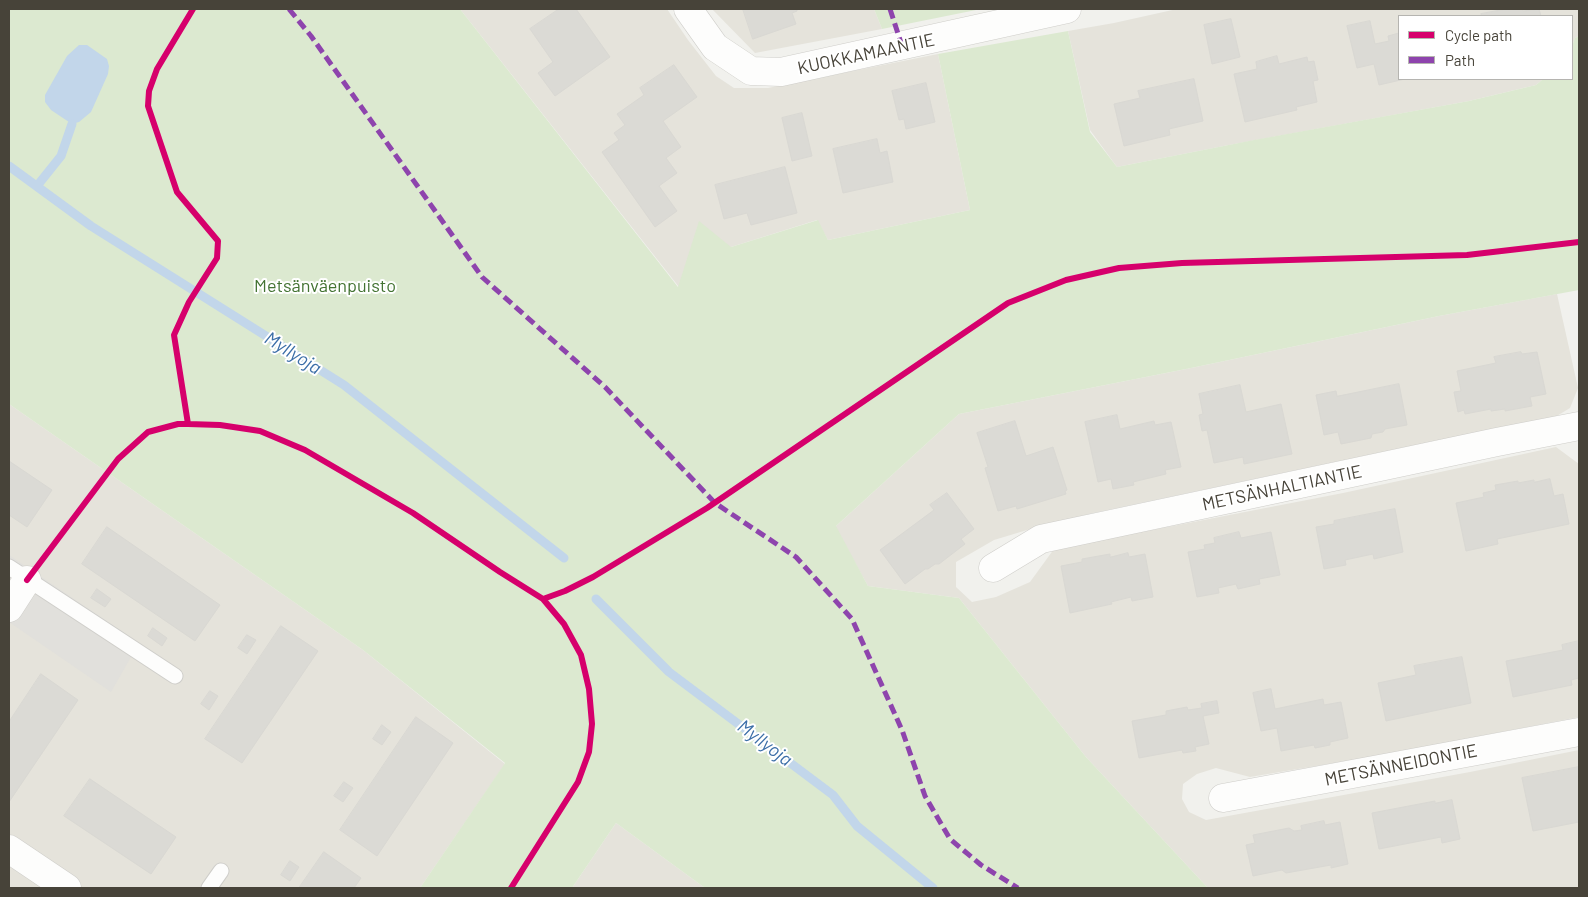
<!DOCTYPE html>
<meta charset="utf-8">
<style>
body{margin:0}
#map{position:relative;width:1588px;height:897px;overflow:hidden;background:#f1f1ed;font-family:Barlow,sans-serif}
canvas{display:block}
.frame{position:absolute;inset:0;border:10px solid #474339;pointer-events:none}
.legend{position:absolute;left:1398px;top:15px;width:175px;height:65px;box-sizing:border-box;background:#fff;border:1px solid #b5b4b0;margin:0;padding:6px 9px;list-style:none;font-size:15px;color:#474339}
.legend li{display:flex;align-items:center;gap:10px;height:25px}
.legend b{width:25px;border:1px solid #b5b4b0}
</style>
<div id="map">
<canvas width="1588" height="897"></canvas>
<div class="frame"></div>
<ul class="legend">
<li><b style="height:6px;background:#d6006c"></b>Cycle path</li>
<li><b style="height:6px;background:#8e44ad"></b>Path</li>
</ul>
</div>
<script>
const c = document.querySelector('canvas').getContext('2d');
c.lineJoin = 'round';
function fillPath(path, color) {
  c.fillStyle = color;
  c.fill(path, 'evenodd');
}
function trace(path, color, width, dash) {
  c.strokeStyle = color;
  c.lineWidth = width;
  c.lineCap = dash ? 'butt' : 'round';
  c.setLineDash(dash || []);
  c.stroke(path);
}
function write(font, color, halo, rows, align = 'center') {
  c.font = font + ' Barlow,sans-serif';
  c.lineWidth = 4;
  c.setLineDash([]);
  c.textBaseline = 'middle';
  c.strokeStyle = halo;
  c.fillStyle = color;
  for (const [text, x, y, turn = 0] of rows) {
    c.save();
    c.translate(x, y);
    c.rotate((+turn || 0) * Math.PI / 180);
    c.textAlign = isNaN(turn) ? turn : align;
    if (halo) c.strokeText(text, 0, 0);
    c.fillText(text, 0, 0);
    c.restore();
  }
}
fillPath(new Path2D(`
 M460,9H667L688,40L716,76L734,88H768L938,54L970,210L828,240L817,220L731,247L679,287Z
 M712,9H874L882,29L755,53Z
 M1177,9H1579V36L1575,38L1572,46V16H1399V79H1543L1536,85L1469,101L1229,145L1117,167L1090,130L1068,31L1114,23Z
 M1557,294L1578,388L1570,408L1552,419L1434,441L1093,513L1037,527L994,540L956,562V587L972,602L996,597L1030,582L1054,549L1343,493L1556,447L1579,464V717L1376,756L1250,777L1216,768L1197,774L1183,784L1182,799L1189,812L1206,820L1470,772L1579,750V888H1208L1086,757L959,598L868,586L835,527L959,414L1191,368L1439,316Z
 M9,404L363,650L505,764L420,888H9Z
 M616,823L705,888H572Z`), '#e5e3db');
fillPath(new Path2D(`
 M9,9H460L678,287L699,221L731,247L818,220L828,240L970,210L938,54L1068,31L1090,132L1117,167L1254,140L1469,101L1536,85L1543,79H1572V46L1575,38L1579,36V290L1439,316L1191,368L959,414L836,526L868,586L959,598L1086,757L1208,888H705L616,823L572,888H420L505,763L363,650L9,404Z
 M874,9H981L882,29Z`), '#dce9d0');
fillPath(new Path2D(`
 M9,555L139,643L111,692L9,622Z`), '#e1e0dc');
fillPath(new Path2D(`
 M79,45H87L107,59L109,66L108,74L91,112L79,122L72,124L51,110L45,102V95L67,56Z`), '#c2d6ea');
trace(new Path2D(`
 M9,166L91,226L344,385L564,558
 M37,186L61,156L72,124
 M596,599L669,672L833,795L857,826L933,888`), '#c2d6ea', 9);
const building = new Path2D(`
 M559,9H576L610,57L555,96L538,73L553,62L530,29Z
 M743,9H797V11L792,13L796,24L753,39Z
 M1506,9H1522L1523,11L1539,9L1541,16H1482L1481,14Z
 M1231,19L1240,57L1212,64L1204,25Z
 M1370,21L1375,44L1389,41L1388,36L1399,33V79H1405L1379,85L1374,64L1357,68L1347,26Z
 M1277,56L1279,64L1307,57L1308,62L1314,61L1318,80L1313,81L1317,102L1296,107L1297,110L1245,122L1234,74L1257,69L1256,62Z
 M674,65L697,97L663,121L681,147L666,158L677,173L659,186L677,211L655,227L602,152L619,140L614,133L625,125L617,114L644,95L640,88Z
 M1194,79L1203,121L1169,129L1170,135L1124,146L1114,104L1140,98L1138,91Z
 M926,83L935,122L906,129L904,119L899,120L892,91Z
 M802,113L812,156L792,161L782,118Z
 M877,139L880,153L887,151L893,182L843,193L833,149Z
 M785,167L797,213L751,225L747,213L724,219L715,185Z
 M1521,352L1522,354L1537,352L1546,394L1530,397L1532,406L1505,411V409L1491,411V409L1465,414L1464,410L1458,412L1454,392L1461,391L1457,371L1496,363L1494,357Z
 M1399,384L1407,425L1385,429L1383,432L1372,434L1371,438L1341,444L1338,432L1324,435L1316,395L1336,391L1337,396Z
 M1240,385L1246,412L1281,404L1292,454L1244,464L1243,457L1214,463L1207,430L1202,431L1199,415L1203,414L1199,394Z
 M1117,415L1120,429L1154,421L1155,425L1171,422L1181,467L1165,470L1166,474L1133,482L1134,485L1113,489L1111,479L1098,482L1085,422Z
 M1015,421L1026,456L1053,447L1067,490L1065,491L1066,494L1017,509L1016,506L998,511L985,468L988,467L977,433Z
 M9,461L52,490L27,527L9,515Z
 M1550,479L1554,496L1563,494L1569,524L1497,539L1498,544L1466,551L1456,503L1484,497L1483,493L1496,490L1495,485L1518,481V483L1534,480V482Z
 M947,493L974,529L961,539L965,544L939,564H935L928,569H925L905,584L880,550L934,510L930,505Z
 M1395,509L1403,552L1374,559L1373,554L1345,560L1346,565L1324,569L1316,527L1334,524V521Z
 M107,527L220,605L195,641L82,564Z
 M1239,532L1241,538L1271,532L1280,575L1259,579L1260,584L1238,589L1236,584L1218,588L1219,593L1197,597L1188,552L1205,549L1204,545L1215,543L1214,538Z
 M1128,553L1129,557L1145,554L1153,597L1132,601L1131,597L1111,602L1112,604L1070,613L1061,566L1082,562V559L1110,554V557Z
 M97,589L111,599L105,607L91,598Z
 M281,626L318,651L242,763L205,739Z
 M153,628L167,638L162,646L148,636Z
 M247,635L256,640L247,654L238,648Z
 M1579,641V678L1571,680L1572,685L1513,697L1506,661L1563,650L1562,645Z
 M1462,657L1471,703L1386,721L1378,683L1416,675L1414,666Z
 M41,674L78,700L9,802V722Z
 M1271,689L1275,709L1323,699L1324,705L1341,702L1348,738L1330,742V745L1315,748L1314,745L1281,751L1277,728L1261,731L1253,693Z
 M210,691L218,696L209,710L201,704Z
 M1217,701L1219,713L1203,716L1209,744L1195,747L1196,751L1183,753L1182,750L1139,758L1132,721L1166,715V711L1187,707L1188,710L1202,708L1201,704Z
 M416,717L453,743L377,856L340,830Z
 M382,725L391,732L382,745L373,739Z
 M1579,767V822L1533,831L1522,778Z
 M90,779L176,837L151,874L64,816Z
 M344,782L353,788L343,802L334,796Z
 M1452,800L1460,839L1442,843L1441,837L1379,849L1372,813L1435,801V803Z
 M1324,821L1325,825L1340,822L1348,864L1331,868V865L1286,873L1282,870L1253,876L1246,845L1255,843L1253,835L1289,828L1294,831L1302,830L1301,826Z
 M324,852L361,878L354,888H299Z
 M290,861L299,867L290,881L281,875Z`);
fillPath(building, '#dbdad5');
trace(building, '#d9d8d3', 1);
const lane = new Path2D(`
 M9,567L175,676
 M209,888L221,871`);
const street = new Path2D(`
 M688,9L715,47L751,71L781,72L1067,9
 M993,568L1041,539L1497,442L1579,426
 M9,608L27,580
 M1223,798L1579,732
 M9,849L67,888`);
trace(lane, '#cfceca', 17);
trace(street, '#cfceca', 29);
trace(lane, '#fdfdfc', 15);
trace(street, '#fdfdfc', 28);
trace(new Path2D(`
 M289,9L311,36L482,277L605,387L715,503L796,557L852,619L902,730L925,796L950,839L981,865L1018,888
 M890,9L902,46`), '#8e44ad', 5, [10, 5]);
trace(new Path2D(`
 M188,424L174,335L189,302L217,258L218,241L177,192L148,106L149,91L157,69L193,9
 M27,580L118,459L148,432L178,424H188L220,425L260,431L305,450L413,513L500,572L543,599L565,591L593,577L707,508L1008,303L1066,280L1119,268L1182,263L1467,255L1579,242
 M511,888L578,782L589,752L592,724L589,689L581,655L564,624L543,599`), '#d6006c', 6);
write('18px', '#474339', '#fff', [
 ["KUOKKAMAANTIE",866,54,-12],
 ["METSÄNHALTIANTIE",1282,488,-12],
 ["METSÄNNEIDONTIE",1401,765,-11]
]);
write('18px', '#437332', '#fff', [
 ["Metsänväenpuisto",325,286]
]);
write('italic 19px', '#3d6fa8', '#fff', [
 ["Myllyoja",293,353,32],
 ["Myllyoja",765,743,37]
]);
</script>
